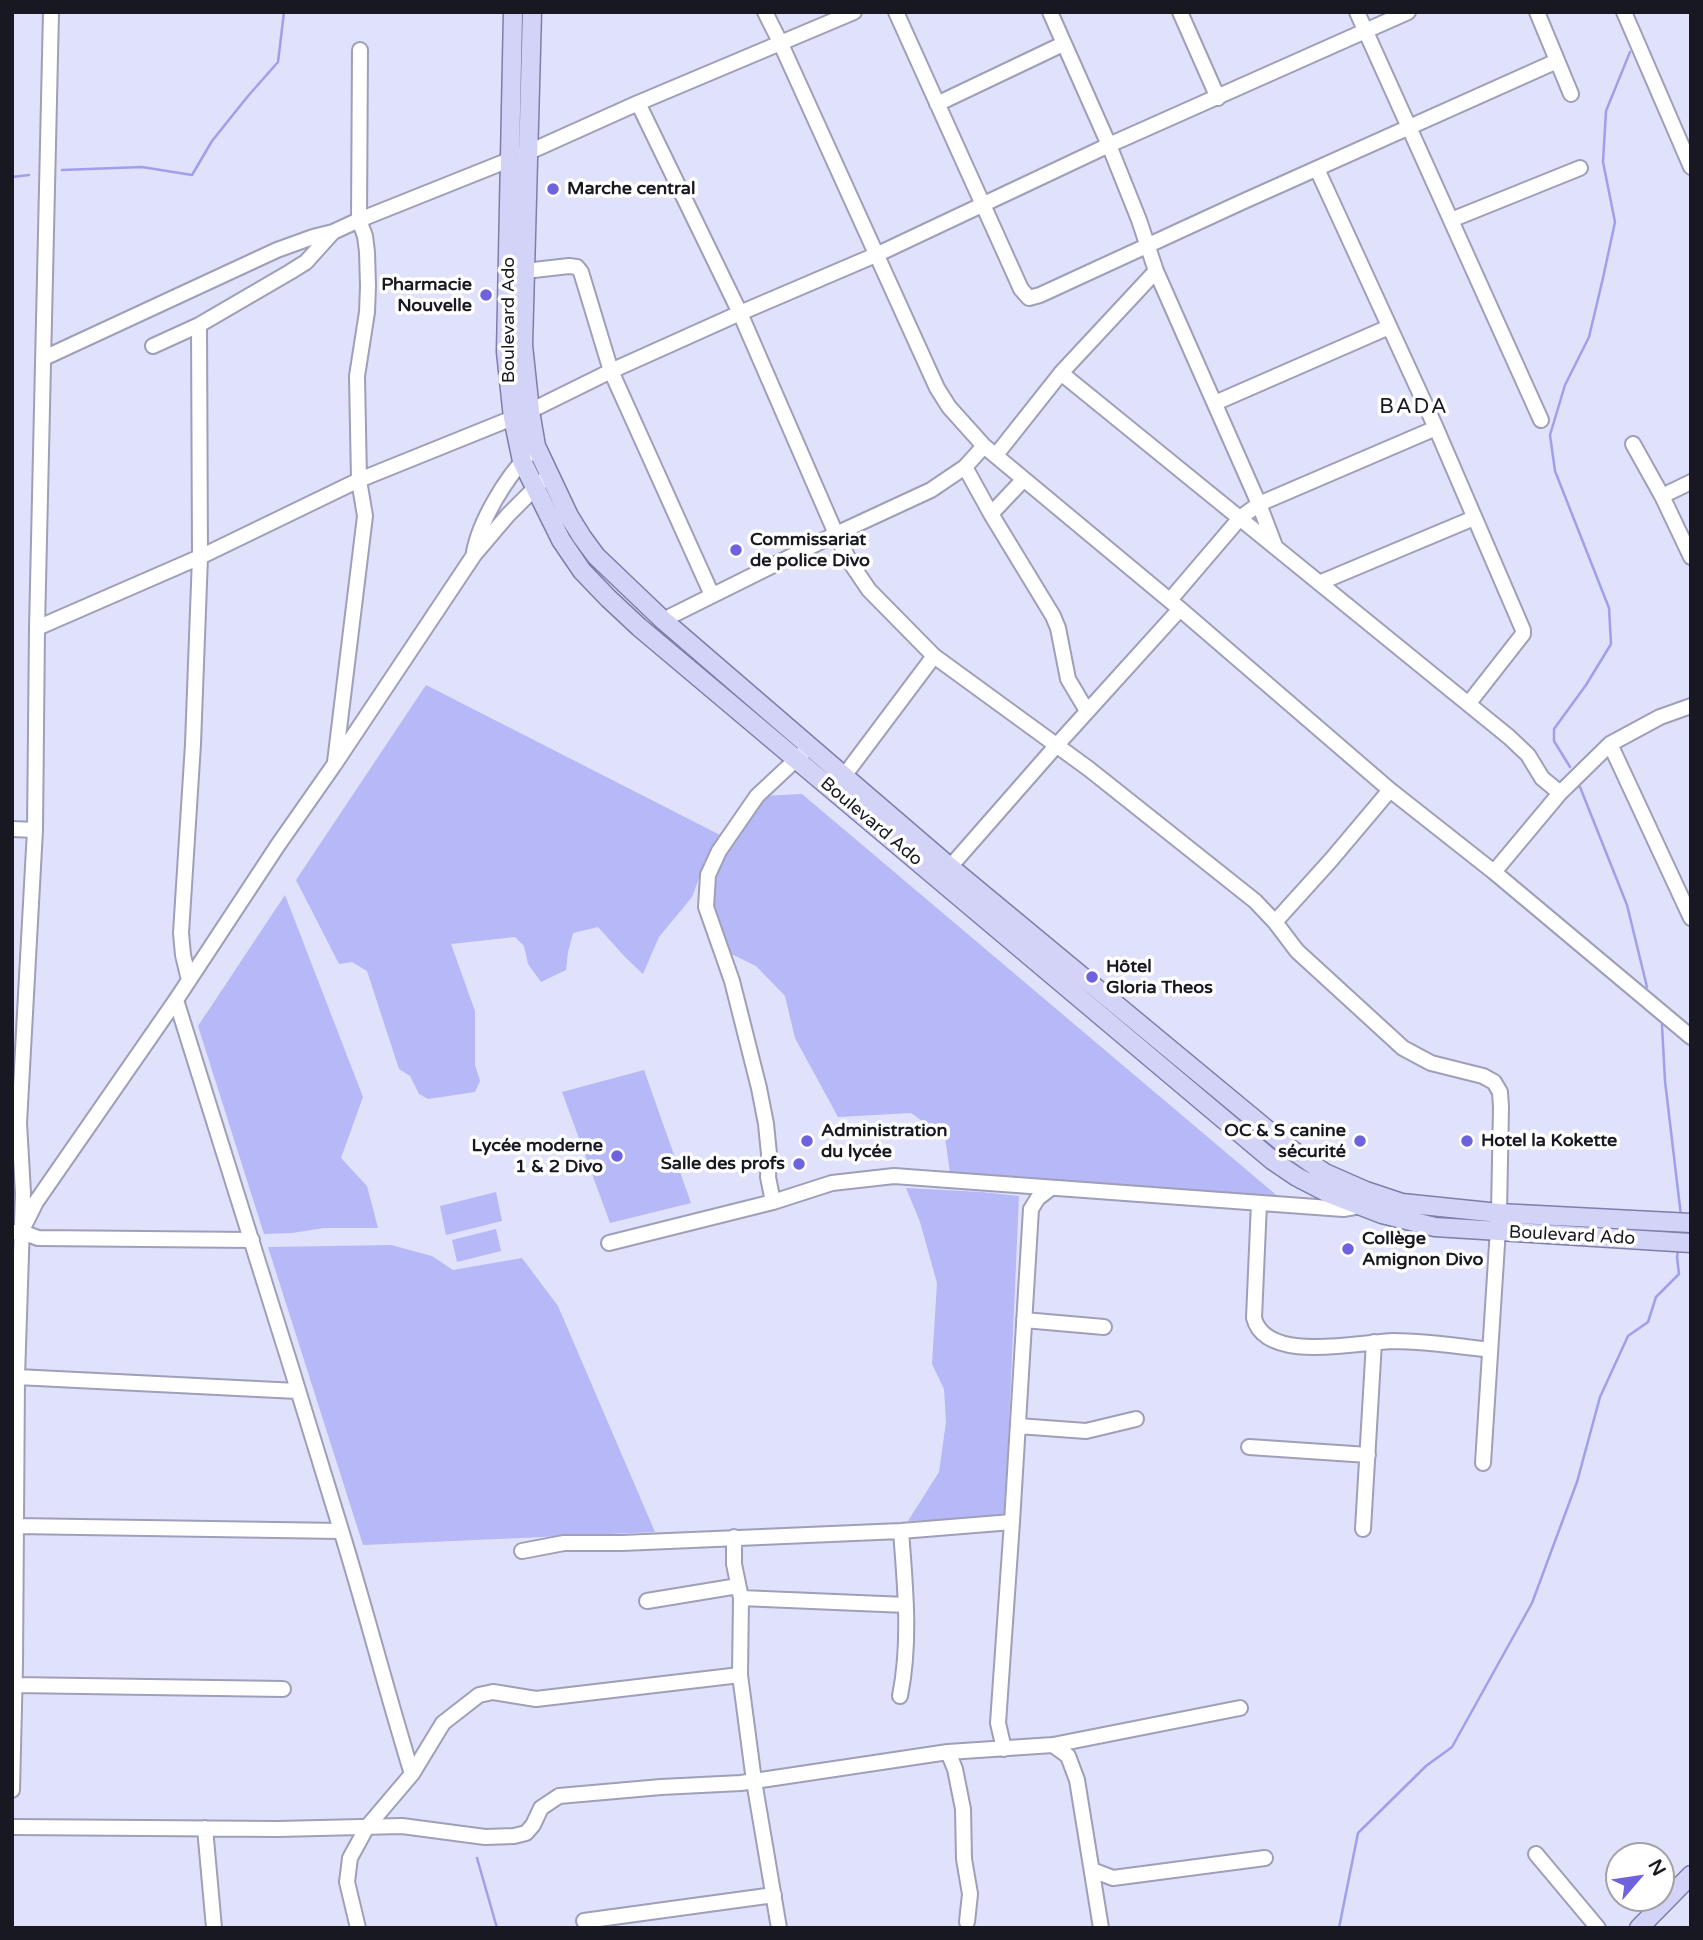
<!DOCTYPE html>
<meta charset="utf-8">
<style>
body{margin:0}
#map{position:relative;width:1703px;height:1940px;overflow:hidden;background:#e0e1fb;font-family:"Varela Round",sans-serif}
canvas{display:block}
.frame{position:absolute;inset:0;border:14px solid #171821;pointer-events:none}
.north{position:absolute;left:1605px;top:1842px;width:70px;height:70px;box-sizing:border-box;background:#fff;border:2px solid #a2a3a6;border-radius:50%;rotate:61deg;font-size:19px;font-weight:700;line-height:28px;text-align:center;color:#171821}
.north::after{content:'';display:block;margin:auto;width:24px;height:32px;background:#6f63dd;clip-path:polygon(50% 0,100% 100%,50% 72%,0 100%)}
</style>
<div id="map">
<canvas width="1703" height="1940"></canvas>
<div class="frame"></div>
<div class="north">N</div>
</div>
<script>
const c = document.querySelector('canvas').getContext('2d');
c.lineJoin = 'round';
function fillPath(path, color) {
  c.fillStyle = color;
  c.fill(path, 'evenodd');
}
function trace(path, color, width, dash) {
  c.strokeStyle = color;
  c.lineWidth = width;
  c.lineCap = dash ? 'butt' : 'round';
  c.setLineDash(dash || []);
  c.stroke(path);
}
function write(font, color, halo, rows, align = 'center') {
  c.font = font + ' "Varela Round",sans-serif';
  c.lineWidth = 7;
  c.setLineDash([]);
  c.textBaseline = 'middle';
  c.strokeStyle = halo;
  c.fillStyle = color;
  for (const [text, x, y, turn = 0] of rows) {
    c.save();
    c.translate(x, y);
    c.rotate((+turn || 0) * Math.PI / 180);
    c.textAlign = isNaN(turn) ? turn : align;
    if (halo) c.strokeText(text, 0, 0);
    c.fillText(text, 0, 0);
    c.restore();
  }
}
fillPath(new Path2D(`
 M426,685L724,837L707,857L692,897L659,937L643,974L625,957L598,927L573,933L568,952L566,970L541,982L528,964L524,946L515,937L451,944L475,1011V1065L480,1081L475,1092L428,1099L419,1094L410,1076L399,1069L367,971L352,962L339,964L296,880Z
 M802,794L1281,1199L950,1173L945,1137L911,1113L838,1117L795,1038L785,996L756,966L727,952L712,913L714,886L721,863L732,841L763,796Z
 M285,895L363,1097L341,1158L367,1186L378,1228H324L292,1233L264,1234L198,1026Z
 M644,1070L691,1203L610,1223L562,1092Z
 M906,1188L981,1192L1019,1196L1005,1517L908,1521L939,1472L946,1422L944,1389L932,1364L937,1283L920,1222Z
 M496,1192L502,1221L446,1235L440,1206Z
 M496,1229L501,1251L457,1262L452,1240Z
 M391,1245L432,1256L453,1270L522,1258L558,1306L655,1532L363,1545L268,1247Z`), '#b7b8f7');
trace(new Path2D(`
 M62,170L142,167L192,175L212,141L248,96L278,62L284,12
 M12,177L29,175
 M1570,767L1554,741V729L1586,685L1611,644L1609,608L1555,471L1550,435L1565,385L1589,337L1603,278L1615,222L1603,162L1606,111L1630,52
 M1580,787L1627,905L1647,987
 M1662,1025L1665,1081L1681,1216
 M477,1858L497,1928
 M1339,1928L1358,1833L1426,1766L1452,1747L1532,1603L1577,1482L1600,1397L1628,1336L1648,1322L1656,1297L1679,1274L1677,1257L1678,1250`), '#a09feb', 2.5);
const minor = new Path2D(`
 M765,12L780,42L937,388L949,407L984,446L1180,609L1390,790L1494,872L1691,1037
 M896,12L1021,289L1029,298L1040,295L1242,202L1557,61
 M1050,12L1109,145L1139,220L1156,271L1259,504L1275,546
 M1180,12L1218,98
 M1357,12L1541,420
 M1537,12L1571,94
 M1624,12L1691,167
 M638,103L740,313L836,534L850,562L869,590L934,656L1089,769L1255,901L1275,922L1297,951L1403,1048L1431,1063L1483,1076L1494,1082L1500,1092L1501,1107L1499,1213L1483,1463
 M937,104L1063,44
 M1317,169L1436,428L1523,630V634L1469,703
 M1451,220L1580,168
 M525,271L569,266L577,267L581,272L611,371L712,595
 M153,346L199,325L290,272L306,262L333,232
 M44,358L277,250L313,237L333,232L359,220L529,152L638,103L854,12
 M1061,373L1509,737L1528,755L1542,778L1560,793
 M1215,403L1389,327
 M1633,444L1662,496L1691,557
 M984,446L965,467L991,514L1053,616L1058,628L1068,679L1087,711
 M996,455L1061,373L1156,271
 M1662,496L1691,482
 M991,514L1024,479
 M474,552C480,520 506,478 528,455
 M1319,583L1474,518
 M1170,600L1240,518L1259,504L1436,428
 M663,620L836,534L931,490L965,467
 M37,628L200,557L359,480L530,411L611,371L740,313L878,254L1109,145L1408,12
 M1610,744L1691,918
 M335,762L365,516L359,480L357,376L367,312L368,286L367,252L365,236L359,220L360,50
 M844,776L934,656
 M12,829L35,830
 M950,867L1056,746L1180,609
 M1494,872L1560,793L1610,744L1660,717L1691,706
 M1275,922L1331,860L1390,790
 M189,980L183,955L181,933L193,744L200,557L199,325
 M176,1000C232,1176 287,1353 341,1530C366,1611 387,1693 412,1774
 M773,1202L768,1177L769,1154L766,1124L759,1088L732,981L706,907L708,875L719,851L757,796L803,753
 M1259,1203L1254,1318C1266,1364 1358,1342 1393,1341C1425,1341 1458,1346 1490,1350
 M25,1224L36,1202L176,1000L278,845L334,765L474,555L508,515L542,481
 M13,1232H22L38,1238L252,1240
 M609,1243L773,1202L832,1183L894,1176L1343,1209L1361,1206
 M1024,1320L1104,1327
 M17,1377L297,1391
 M1018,1426L1086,1431L1136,1419
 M1249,1447L1368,1455
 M16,1526L341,1531
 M1363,1529L1374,1342
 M734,1537V1564L741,1598L740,1675L754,1781L779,1928
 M522,1551L564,1543H622L901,1531L1012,1522
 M741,1598L906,1605
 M647,1601L738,1586
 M15,1685L283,1689
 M900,1696C911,1641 905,1585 901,1531
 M1053,1745L1068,1756L1077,1780L1101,1928
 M1004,1749L998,1723L1012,1522L1031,1209L1038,1198L1051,1188
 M948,1752L955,1769L963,1809L964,1859L970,1894L967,1922
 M12,1790L15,1664L17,1377L23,1193L19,1123L35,830L37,628L51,12
 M12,1827L278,1829L402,1826L485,1837L514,1836L526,1833L533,1825L541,1808L559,1796L661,1787L741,1783L948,1752L1053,1745L1240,1708
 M205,1828L214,1928
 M1536,1854L1598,1928
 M1092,1870L1113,1878L1265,1858
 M584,1921L774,1895
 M358,1928L347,1882L350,1858L367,1827L412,1774L443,1723L479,1695L493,1692L536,1699L740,1675`);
const major = new Path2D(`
 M513,12L506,352L513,418L522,461L561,540L582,571L608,598L639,627L1272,1160L1297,1177L1328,1193L1382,1214L1435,1227L1691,1243
 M532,12L523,345L530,411L536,446L569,516L582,537L596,556L663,620L844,776L950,867L1288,1147L1325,1173L1366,1191L1402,1203L1499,1213L1691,1223
 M1639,1928L1691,1875`);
trace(minor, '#9e9fb8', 18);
trace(major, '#7d7ea9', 21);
trace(minor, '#fff', 14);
trace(major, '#d2d3f7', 18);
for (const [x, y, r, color] of [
 [553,189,7,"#6f63dd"],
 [486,295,7,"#6f63dd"],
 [736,550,7,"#6f63dd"],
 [1092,977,7,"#6f63dd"],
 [807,1141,7,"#6f63dd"],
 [1360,1141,7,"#6f63dd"],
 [1467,1141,7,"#6f63dd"],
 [617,1156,7,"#6f63dd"],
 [799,1164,7,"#6f63dd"],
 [1348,1249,7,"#6f63dd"]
]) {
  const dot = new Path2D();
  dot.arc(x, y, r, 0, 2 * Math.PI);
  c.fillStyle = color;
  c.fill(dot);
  trace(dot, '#fff', 2.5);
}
write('bold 18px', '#171821', '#fff', [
 ["Marche central",567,189],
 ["Pharmacie",472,285,"right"],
 ["Nouvelle",472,306,"right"],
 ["Commissariat",750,540],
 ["de police Divo",750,561],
 ["Hôtel",1106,967],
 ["Gloria Theos",1106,988],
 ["Administration",821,1131],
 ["du lycée",821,1152],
 ["OC & S canine",1346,1131,"right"],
 ["sécurité",1346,1152,"right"],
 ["Hotel la Kokette",1481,1141],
 ["Lycée moderne",603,1146,"right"],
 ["1 & 2 Divo",603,1167,"right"],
 ["Salle des profs",785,1164,"right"],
 ["Collège",1362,1239],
 ["Amignon Divo",1362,1260]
], 'left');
write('18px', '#171821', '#fff', [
 ["Boulevard Ado",509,320,-90],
 ["Boulevard Ado",871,822,40],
 ["Boulevard Ado",1572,1236,3]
]);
c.letterSpacing = '2px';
write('21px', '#171821', '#fff', [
 ["BADA",1414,407]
]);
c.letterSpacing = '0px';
</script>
